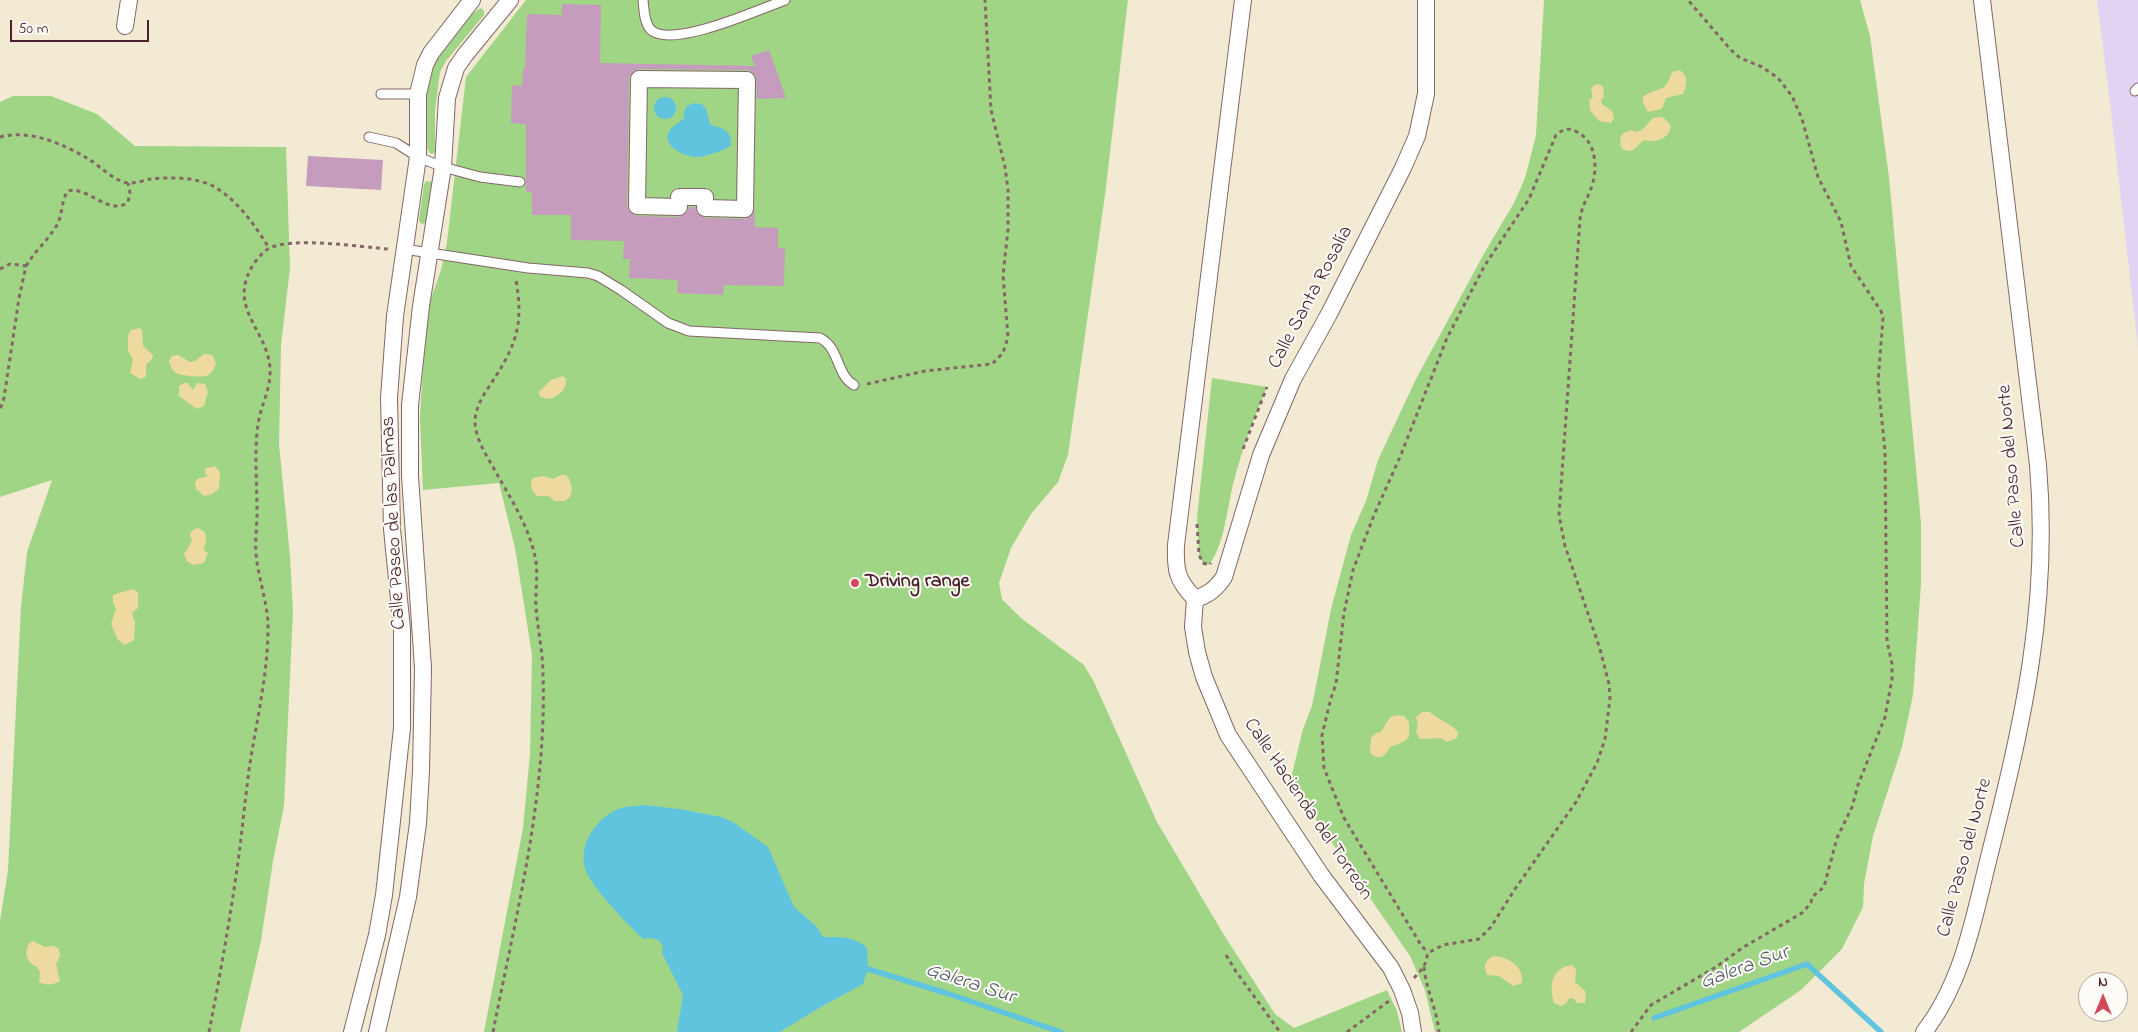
<!DOCTYPE html>
<meta charset="utf-8">
<style>
body{margin:0}
#map{position:relative;width:2138px;height:1032px;overflow:hidden;background:#f3ead3;font-family:"Indie Flower",sans-serif}
canvas{display:block}
.north{position:absolute;left:2078px;top:972px;width:50px;height:50px;box-sizing:border-box;background:#fdfcf7;border:1px solid #b5a4a5;border-radius:50%;rotate:0deg;font-size:14px;font-weight:700;line-height:20px;text-align:center;color:#4a1f2b}
.north::after{content:'';display:block;margin:auto;width:18px;height:22px;background:#d1495b;clip-path:polygon(50% 0,100% 100%,50% 72%,0 100%)}
.scale{position:absolute;left:10px;top:20px;width:139px;height:22px;box-sizing:border-box;border:2px solid #4a1f2b;border-top:0;padding-left:6px;font-size:15px;line-height:18px;white-space:nowrap;color:#4a1f2b;-webkit-text-stroke:4px #fdfcf7;paint-order:stroke}
</style>
<div id="map">
<canvas width="2138" height="1032"></canvas>
<div class="north">N</div>
<div class="scale">50 m</div>
</div>
<script>
const c = document.querySelector('canvas').getContext('2d');
c.lineJoin = 'round';
function fillPath(path, color) {
  c.fillStyle = color;
  c.fill(path, 'evenodd');
}
function trace(path, color, width, dash) {
  c.strokeStyle = color;
  c.lineWidth = width;
  c.lineCap = dash ? 'butt' : 'round';
  c.setLineDash(dash || []);
  c.stroke(path);
}
function write(font, color, halo, rows, align = 'center') {
  c.font = font + ' "Indie Flower",sans-serif';
  c.lineWidth = 4;
  c.setLineDash([]);
  c.textBaseline = 'middle';
  c.strokeStyle = halo;
  c.fillStyle = color;
  for (const [text, x, y, turn = 0] of rows) {
    c.save();
    c.translate(x, y);
    c.rotate((+turn || 0) * Math.PI / 180);
    c.textAlign = isNaN(turn) ? turn : align;
    if (halo) c.strokeText(text, 0, 0);
    c.fillText(text, 0, 0);
    c.restore();
  }
}
fillPath(new Path2D(`
 M2097,0H2138V347L2108,86Z`), '#e3d3f2');
fillPath(new Path2D(`
 M526,0H1128L1105,195L1068,455L1058,482L1031,514L1011,548L999,583L1002,599L1021,618L1084,665L1094,682L1157,822L1224,935L1275,1014L1294,1028L1387,990L1397,1011L1402,1032H484L523,828L530,754L532,655L515,548L499,483L423,490L420,418L423,363L430,301L441,270L447,242L466,77Z
 M1544,0H1860L1870,36L1889,177L1921,523V584L1913,695L1902,747L1873,836L1864,884L1863,907L1842,949L1801,990L1739,1032H1435L1425,990L1410,956L1290,782L1303,729L1312,706L1331,609L1351,535L1366,501L1378,460L1416,379L1486,250L1514,203L1525,178L1536,135Z
 M481,8L484,11V15L446,61L440,72L435,111V153L431,154C419,143 423,82 430,67C434,56 470,12 481,8Z
 M13,96H51L97,114L135,146L286,147L290,268L281,345L279,444L290,556L293,611L284,806L273,861L261,941L240,1032H0V921L8,870L21,607L27,552L52,480L0,497V102Z
 M426,181L433,182L426,222L423,224L420,223L419,219L424,185Z
 M1212,378L1267,387C1255,416 1243,446 1235,477C1227,504 1226,542 1209,565L1203,563L1199,555L1197,517Z`), '#a0d586');
fillPath(new Path2D(`
 M1679,70C1689,75 1687,85 1683,94L1666,98L1662,109L1648,112L1643,103V97C1650,90 1663,90 1666,85C1669,81 1670,76 1672,72Z
 M1599,84L1603,87L1604,97L1601,100L1602,104L1612,111L1614,118L1611,123L1599,121L1590,110L1589,100L1593,97L1591,89L1594,85Z
 M1660,117L1664,118L1671,126C1669,139 1657,143 1644,140C1636,146 1633,156 1621,148L1620,140L1622,134L1631,130L1636,132L1642,130L1653,118Z
 M140,328L142,330L143,346L153,355L152,359L146,365V377L140,379L130,373L133,359L128,351V335L131,330Z
 M204,354L212,355L216,363C211,379 204,377 190,376C179,375 172,374 169,361L172,356L178,355L190,362L195,361Z
 M563,376L566,379C566,391 560,394 550,399L540,397L539,392L551,380Z
 M184,383H188L193,390L197,383L205,384L208,392L204,406L197,409L179,396V386Z
 M215,466L220,472L219,489L212,494L204,496L196,489L195,483L197,479L208,476L205,473V469Z
 M561,475H566L569,479L572,489L570,497L565,501H555L548,496H537C531,490 529,485 533,478L543,476L553,479Z
 M197,528C210,531 206,541 204,550L208,553L204,563L193,565L187,561L184,554L192,541L190,534L193,530Z
 M132,589L138,592V608L132,613L135,622L134,640L125,645L118,640L111,624L116,609L113,602V595Z
 M1422,712H1430C1439,721 1450,722 1458,732L1457,738L1447,742L1440,738L1420,739L1416,732L1418,725L1416,717Z
 M1398,715L1404,716L1409,722V737L1403,742L1390,747C1385,757 1379,761 1370,753L1371,738L1376,733L1381,732L1390,717Z
 M33,941L45,947L54,946L59,949L60,956L56,964L60,981C53,985 47,986 39,982L40,972L37,967C26,962 24,954 29,943Z
 M1493,956C1507,956 1525,967 1522,983L1513,986L1499,976L1487,975C1483,966 1485,961 1493,956Z
 M1572,965L1576,969L1575,982L1586,992L1585,1003H1577L1573,998L1568,999L1567,1003L1561,1006L1554,1003C1549,986 1551,968 1572,965Z`), '#eeda9e');
fillPath(new Path2D(`
 M654 108a11 11 0 1 1 22 0a11 11 0 1 1-22 0Z
 M694,103L702,104L706,109L710,124C722,129 732,129 731,145C724,151 709,155 699,157C688,158 664,148 668,134C670,126 679,124 684,118V112L687,106Z
 M645,805L679,809L721,817L733,822L768,847L794,907L817,927L823,937C840,937 855,936 867,948L868,969L863,984L814,1011L780,1032H677L683,995L662,953L663,947L660,941L653,938L643,939C628,924 591,888 585,868C578,844 597,818 618,809C626,806 636,806 645,805Z`), '#61c4df');
trace(new Path2D(`
 M868,969L946,993L1061,1032
 M1654,1018L1807,964L1881,1032`), '#61c4df', 5.5);
fillPath(new Path2D(`
 M562,4L601,5L600,63L755,66L751,56L769,50L786,98L757,99L756,76L748,70L639,69L631,74L629,79L627,206L629,211L636,216L679,217L687,212L689,207H695L697,213L705,218L745,219L753,215L755,209V227L778,228V248H785L784,286L724,285L723,295L677,293L678,280L629,278L630,259H623L624,241L571,240V215H532V192H526V124L511,123L512,85L522,86L523,69H525L527,14L562,15Z
 M308,156L383,160L381,190L306,186Z`), '#c59cbd');
const lane = new Path2D(`
 M643,0C644,9 644,23 651,30C672,49 760,9 785,0
 M2135,91L2138,88
 M381,94H418
 M369,137L396,143L418,157L443,167L480,177L520,182
 M404,249L528,268L588,273L598,276L621,290L668,323L689,331L820,338C840,348 836,375 854,385`);
const street = new Path2D(`
 M125,26L129,0
 M639,79L747,80L745,209L705,208V197H679V207L637,206Z
 M1195,599C1208,595 1216,589 1224,577L1261,455L1293,379L1329,314L1403,168L1417,136L1426,94V0
 M1195,599C1177,580 1175,571 1176,545L1243,0
 M1195,599L1193,627L1197,652L1204,677L1228,735L1321,875L1391,968L1402,990L1410,1013L1413,1032
 M352,1032L377,935L384,895L402,728V629L392,529L389,398L395,316L418,157V94L425,65L431,53L472,0
 M377,1032L408,897L418,823L421,771L423,668L410,476V405L421,306L443,167L447,98L456,68L465,55L510,0
 M1924,1032C1963,982 1974,917 1989,857C2023,722 2050,605 2038,465L1982,0`);
trace(lane, '#856666', 11);
trace(street, '#856666', 18);
trace(new Path2D(`
 M0,137C30,129 64,144 90,160C101,167 114,181 128,183C135,184 144,180 151,179C170,177 193,177 211,185C237,199 254,224 269,248
 M26,266C35,251 48,240 57,225C63,214 61,200 68,191C86,185 110,217 128,202L130,193L128,183
 M0,269L10,264L26,266L19,298L4,398L0,410
 M867,384L925,371L992,364L1003,353L1008,337L1003,275L1008,230V190L1005,167L991,110L985,0
 M1243,449L1267,387
 M1197,524L1199,555L1203,563L1209,565L1211,563
 M1226,955L1235,970L1280,1032
 M1424,967C1426,990 1437,1009 1439,1032
 M1414,978L1424,967L1428,953L1443,945L1479,939L1491,927L1515,889L1576,802L1597,763L1605,739L1610,698L1609,684L1600,649L1565,546L1559,515L1580,220C1581,208 1586,201 1590,191C1598,172 1598,142 1577,132C1569,127 1563,129 1556,135L1529,199L1485,265L1447,338L1400,457L1374,515L1353,570L1344,613L1336,684L1331,698L1322,735L1324,768L1344,818L1421,945L1428,953
 M209,1032C220,976 230,919 238,862C242,832 245,801 249,770C256,722 268,676 268,627C268,603 258,578 256,554C255,540 257,526 257,512C257,483 254,453 258,424C260,411 265,400 268,388C282,334 220,314 255,262C259,257 263,252 268,249C290,236 361,247 388,249
 M493,1032C516,915 547,795 543,675C543,653 538,631 536,608C535,593 538,577 536,562C531,531 513,502 498,476C489,459 476,442 475,422C475,405 487,390 496,376C518,341 523,321 516,280
 M1347,1032L1389,1001
 M1631,1032L1651,1005L1716,967L1742,948L1802,913L1811,903L1812,897L1824,887L1837,838L1852,807L1858,785L1885,717L1892,679V664L1887,641L1885,451L1878,382L1883,318L1881,311L1851,266L1841,222L1818,177L1802,119L1792,96L1778,78L1762,67L1740,58L1731,50L1688,0`), '#856666', 3, [4, 4]);
trace(lane, '#fff', 9);
trace(street, '#fff', 16);
for (const [x, y, r, color] of [
 [855,583,5,"#d1495b"]
]) {
  const dot = new Path2D();
  dot.arc(x, y, r, 0, 2 * Math.PI);
  c.fillStyle = color;
  c.fill(dot);
  trace(dot, '#fdfcf7', 2);
}
write('20px', '#4a1f2b', '#fdfcf7', [
 ["Calle Santa Rosalía",1312,298,-62],
 ["Calle Paso del Norte",2013,466,-95],
 ["Calle Paseo de las Palmas",395,523,-93],
 ["Calle Hacienda del Torreón",1307,810,56],
 ["Calle Paso del Norte",1966,858,-75]
]);
write('bold 20px', '#4a1f2b', '#fdfcf7', [
 ["Driving range",865,583]
], 'left');
write('italic 21px', '#52596a', '#fdfcf7', [
 ["Galera Sur",1745,969,-20],
 ["Galera Sur",970,985,18]
]);
</script>
